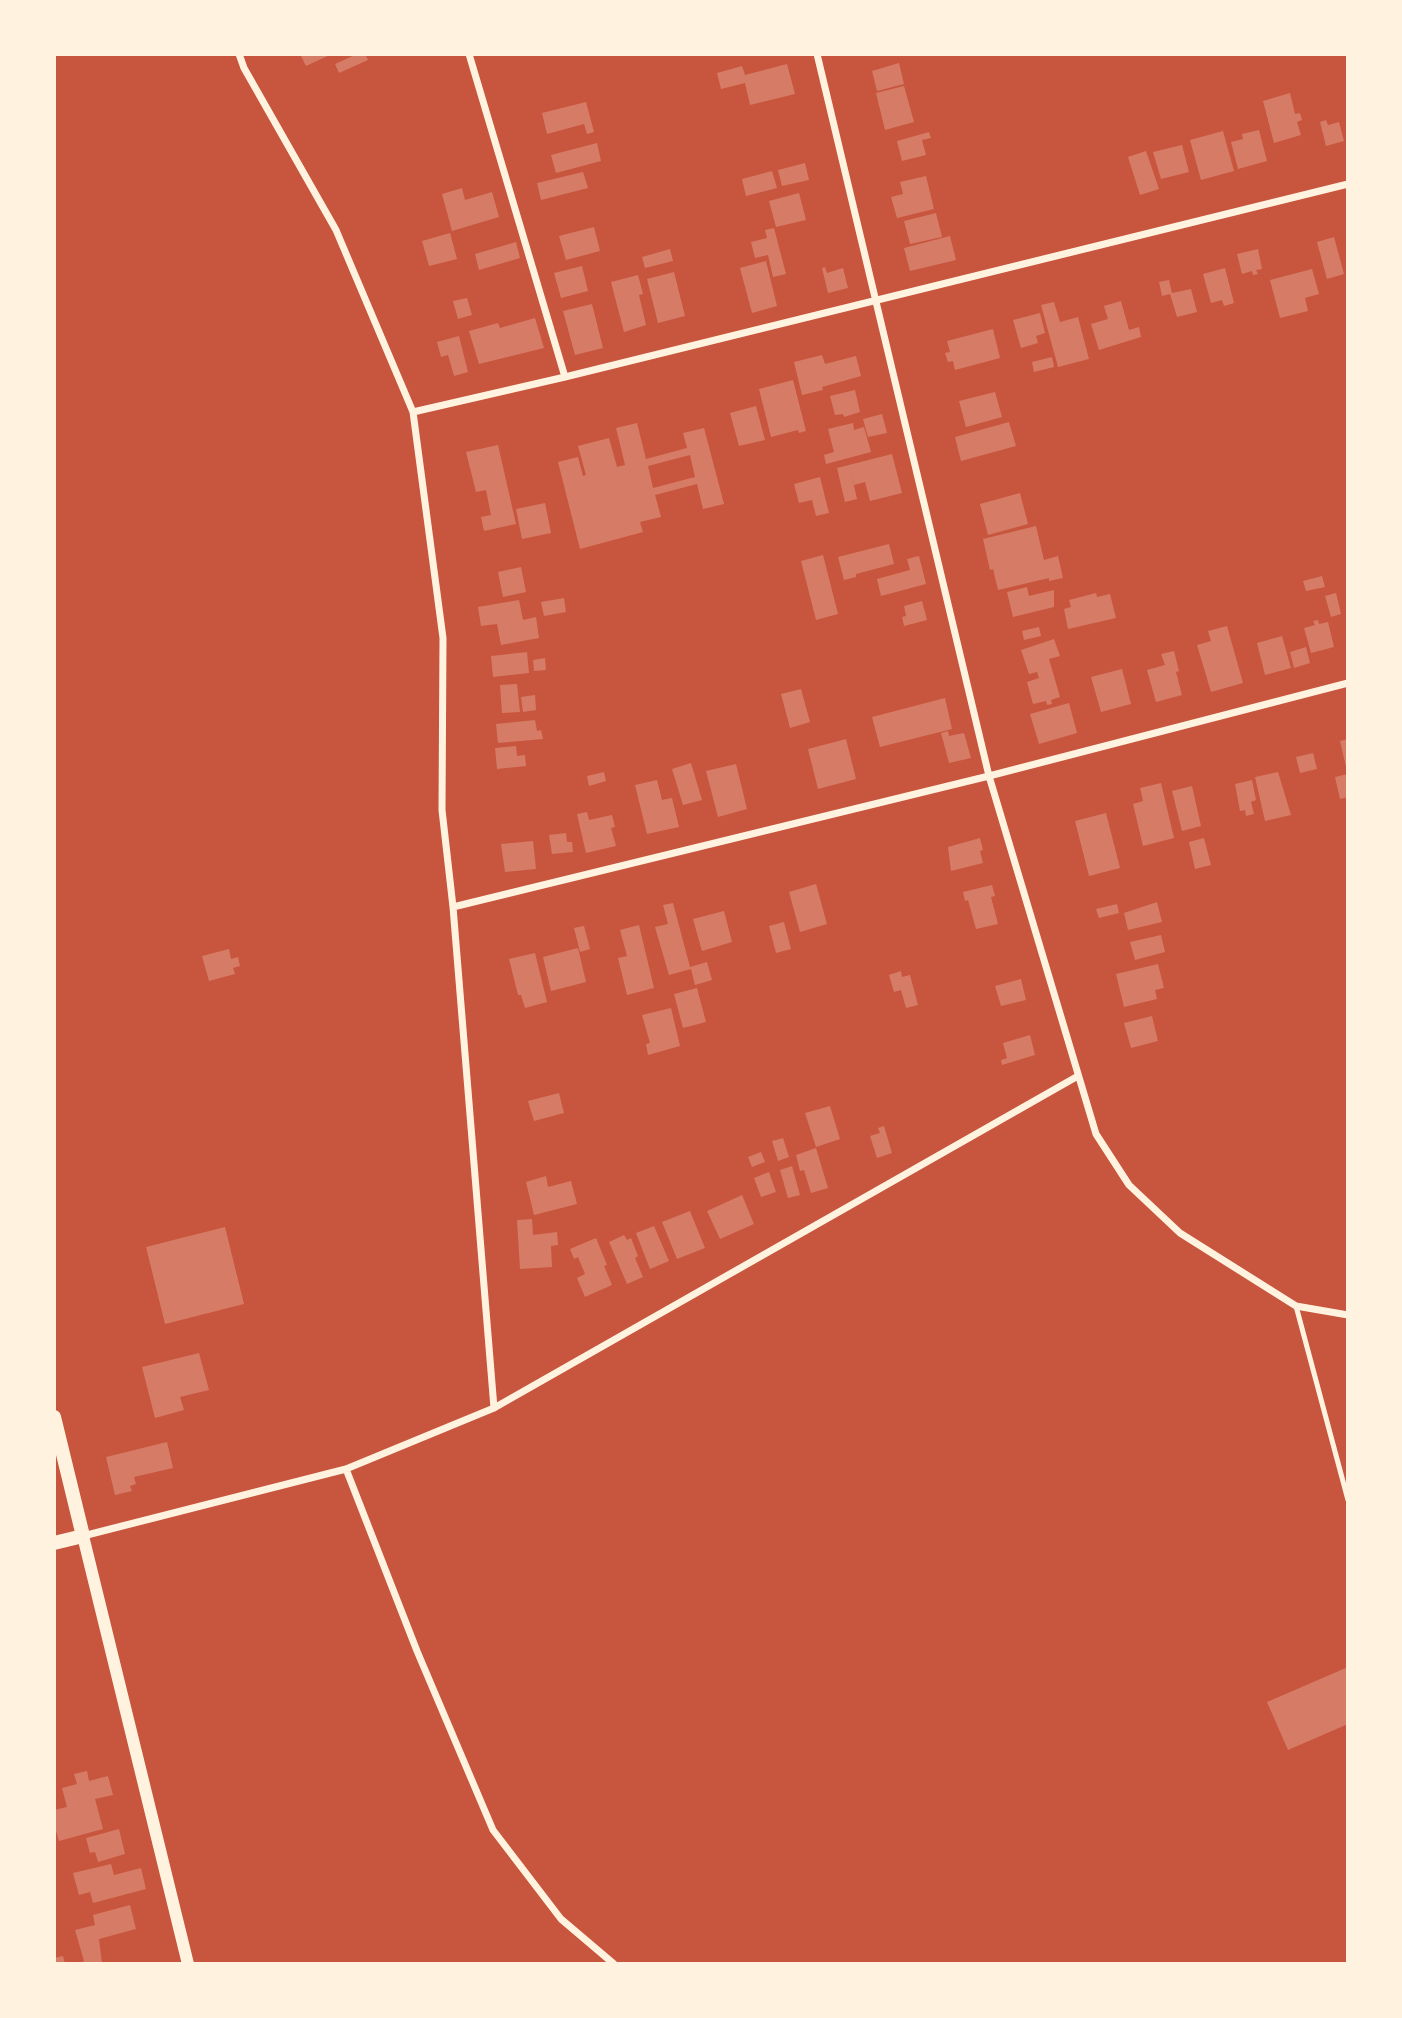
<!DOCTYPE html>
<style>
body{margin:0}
#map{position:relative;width:1402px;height:2018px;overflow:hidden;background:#c8553d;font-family:Barlow,sans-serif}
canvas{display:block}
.frame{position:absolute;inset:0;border:56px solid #fff3e0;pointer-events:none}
</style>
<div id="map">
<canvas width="1402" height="2018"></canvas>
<div class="frame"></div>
</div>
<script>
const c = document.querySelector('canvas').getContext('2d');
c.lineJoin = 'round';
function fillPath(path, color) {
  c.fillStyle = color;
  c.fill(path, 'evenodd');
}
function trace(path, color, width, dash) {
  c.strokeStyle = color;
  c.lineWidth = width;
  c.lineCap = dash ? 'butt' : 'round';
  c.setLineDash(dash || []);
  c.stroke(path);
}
fillPath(new Path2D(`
 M300,54H332L306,66Z
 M357,54H365L368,60L339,73L335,64Z
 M899,63L904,84L877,91L872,71Z
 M787,64L795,94L750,105L745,83L721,89L717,73L742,66L745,75Z
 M904,86L914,122L885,130L876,93Z
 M1290,93L1295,114L1300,113L1302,120L1297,122L1301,135L1274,143L1263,101Z
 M586,102L594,132L587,134L584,124L547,134L542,113Z
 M1326,120L1328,125L1339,122L1344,141L1326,146L1320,122Z
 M1259,130L1267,161L1238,169L1231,142L1243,139L1242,134Z
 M1223,131L1234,171L1201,180L1190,140Z
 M929,132L931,138L922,140L926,155L902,161L897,141Z
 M597,143L601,161L556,173L551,155Z
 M1182,145L1189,172L1161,179L1153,152Z
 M1146,151L1159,189L1140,195L1128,157Z
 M805,163L809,180L782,186L778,170Z
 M772,171L777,188L746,196L742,179Z
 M583,172L588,188L541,200L537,183Z
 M926,176L934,209L897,218L891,197L903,194L900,182Z
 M462,188L465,200L492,192L499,217L452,231L442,194Z
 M799,193L806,220L776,227L769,201Z
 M936,213L942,237L910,244L904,221Z
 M594,227L600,251L566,260L559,236Z
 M774,228L786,274L773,277L768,255L755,258L751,242L767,238L765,230Z
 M450,233L457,259L429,266L422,241Z
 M950,236L956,260L910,271L904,248Z
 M1334,237L1344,274L1327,279L1317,242Z
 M516,242L520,258L479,270L475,254Z
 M670,249L673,261L645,268L642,257Z
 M1258,249L1262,269L1256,270L1258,274L1253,275L1252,271L1242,274L1237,254Z
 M766,261L777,306L752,313L740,268Z
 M582,266L588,291L561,298L554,273Z
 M825,267L827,273L843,268L848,288L828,293L822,268Z
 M1225,268L1234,303L1224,306L1222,300L1211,303L1203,274Z
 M1312,269L1319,294L1305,298L1308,311L1280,318L1270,280Z
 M674,272L685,316L658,323L647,279Z
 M638,275L643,294L639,295L646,325L624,332L611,282Z
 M1169,280L1172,293L1191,289L1197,312L1177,317L1170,294L1162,296L1159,282Z
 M467,298L472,315L458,319L453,301Z
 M1121,301L1129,330L1139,327L1141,337L1099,350L1091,324L1108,319L1104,306Z
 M1054,302L1060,322L1078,317L1089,359L1058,367L1041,305Z
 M592,304L603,348L575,355L563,311Z
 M1040,313L1045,333L1036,336L1038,343L1021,348L1013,320Z
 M535,318L544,348L479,364L469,331L498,323L500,328Z
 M993,329L1000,358L955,370L953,361L948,362L945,353L950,352L947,341Z
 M459,336L468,372L454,376L448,355L441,357L437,342Z
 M822,355L825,364L856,356L861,376L822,387L823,390L802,395L794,362Z
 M1052,357L1054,367L1034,372L1032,362Z
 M793,380L806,431L799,433L798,430L771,437L759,389Z
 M855,390L860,412L844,417L843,414L835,415L830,396Z
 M995,392L1002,417L966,427L959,401Z
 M756,406L765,440L739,446L730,413Z
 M882,414L887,433L868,437L863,419Z
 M1009,422L1016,446L961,461L955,437Z
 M637,423L646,459L687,448L683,433L704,428L724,504L703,509L697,484L655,495L661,517L640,522L643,532L580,549L558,462L578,457L583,476L586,475L578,446L609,438L617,467L625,465L616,428ZM690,455L695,477L653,488L648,466Z
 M853,423L854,430L864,427L871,452L826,464L824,455L834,452L828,429Z
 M498,445L516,524L484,531L481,517L491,515L486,490L476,492L466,452Z
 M892,454L902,493L870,501L865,482L854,485L850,468L857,499L845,502L837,468Z
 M820,477L829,513L816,516L812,500L799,503L794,484Z
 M1020,493L1028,524L988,535L980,504Z
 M545,503L551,533L522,539L516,509Z
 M1036,526L1044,560L1058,556L1063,578L1049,581V578L998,590L993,569L990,570L983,539Z
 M889,544L894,564L856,574V577L844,580L838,557Z
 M823,555L838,614L816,620L801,561Z
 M919,556L926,584L881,596L877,579L910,570L907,559Z
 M521,567L526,592L503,597L498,572Z
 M1322,576L1325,587L1306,591L1303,581Z
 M1027,587L1029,596L1054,590V607L1013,617L1007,592Z
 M1096,593L1097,597L1110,594L1116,618L1068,629L1064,609L1071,607L1069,600Z
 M1336,593L1341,614L1331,617L1325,596Z
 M564,598L566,612L544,616L541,602Z
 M519,600L523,620L536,617L539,638L501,645L497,624L481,626L478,607Z
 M922,601L927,620L904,626L902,617L906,616L904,606Z
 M1318,620L1319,624L1328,622L1334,647L1311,653L1304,628L1315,625L1313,621Z
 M1227,626L1243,683L1211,692L1197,645L1211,641L1208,631Z
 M1039,627L1041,636L1024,640L1022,631Z
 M1282,636L1291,668L1265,675L1257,643Z
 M1054,639L1060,656L1049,659L1060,697L1051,700L1052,704L1047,705L1046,701L1033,704L1027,682L1039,678L1037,672L1029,674L1021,650Z
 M1306,647L1310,663L1294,668L1290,652Z
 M1174,651L1179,671L1176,672L1182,695L1156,702L1147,670L1165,665L1161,654Z
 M527,652L529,673L493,677L491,656Z
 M545,658L546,670L534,671L533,660Z
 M1122,669L1131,704L1101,712L1091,677Z
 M517,684L520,712L502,713L500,685Z
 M801,689L810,722L790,728L781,694Z
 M535,695L536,710L523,712L521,697Z
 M945,698L952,729L880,747L872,717Z
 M1069,703L1077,733L1039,744L1030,714Z
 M535,720L537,731L541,730L543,739L498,743L496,724Z
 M948,731L949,736L964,733L971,758L949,763L941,733Z
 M846,739L856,779L818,789L808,749Z
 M1348,739V770L1347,771L1340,741Z
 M516,746L517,756L525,755L526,766L497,769L495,748Z
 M1313,753L1317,769L1300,773L1296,757Z
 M691,763L702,800L683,805L672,769Z
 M736,764L747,809L718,817L706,771Z
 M604,772L606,781L589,786L587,776Z
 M1278,772L1291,815L1265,821L1255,777Z
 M1348,774V797L1340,799L1335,777Z
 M657,780L662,800L672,798L679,827L647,834L635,785Z
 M1252,780L1256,800L1251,802L1254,814L1246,816L1245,810L1240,811L1235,784Z
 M1161,783L1174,838L1143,846L1133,804L1143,801L1140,788Z
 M1192,786L1201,826L1182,831L1172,791Z
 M587,812L589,820L612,815L615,827L611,828L616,846L586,853L577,814Z
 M1106,813L1120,868L1089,876L1075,821Z
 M566,833L567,842H572L573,852L552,854L549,835Z
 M980,838L983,850L980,851L983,863L951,871L948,847Z
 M1204,838L1211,865L1195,869L1189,842Z
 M533,841L536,869L505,872L501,844Z
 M816,884L827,924L800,932L789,892Z
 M992,885L995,896L991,897L998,924L976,929L968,900L965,901L963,892Z
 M1157,902L1162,922L1128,930L1124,913Z
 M673,903L690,967L707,962L712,980L695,985L691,969L669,975L655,927L668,924L663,905Z
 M1117,904L1119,913L1099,918L1096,909Z
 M724,911L732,942L702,951L693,919Z
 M784,922L791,949L776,953L769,926Z
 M639,925L654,988L627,995L618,958L627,956L620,930Z
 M584,926L590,949L580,952L574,928Z
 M1161,935L1165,952L1135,960L1130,942Z
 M578,948L586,982L551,991L543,957Z
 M229,949L231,959L238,957L240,966L233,968L235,974L209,981L202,956Z
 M535,953L547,1002L525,1008L521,995H518L509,959Z
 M1158,964L1164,988L1155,990L1157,999L1124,1007L1116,974Z
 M901,971L902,977L910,975L918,1005L906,1008L901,990L894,992L889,975Z
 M1021,979L1026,1000L1001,1006L995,986Z
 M697,988L706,1022L683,1028L674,994Z
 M671,1008L680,1046L648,1055L646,1044L650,1043L642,1015Z
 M1152,1016L1158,1041L1131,1048L1124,1023Z
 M1030,1035L1035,1055L1002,1065L1001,1060L1007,1058L1003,1043Z
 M559,1093L564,1113L534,1121L528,1101Z
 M830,1106L840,1139L816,1147L805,1113Z
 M884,1126L892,1153L877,1158L870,1136L880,1133L878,1128Z
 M783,1138L789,1157L778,1161L772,1141Z
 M816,1148L828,1188L811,1193L804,1170L800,1171L796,1155Z
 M761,1152L765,1162L752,1167L748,1157Z
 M792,1166L800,1195L788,1198L780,1170Z
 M769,1172L776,1192L761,1197L754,1178Z
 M546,1176L548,1187L571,1181L577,1204L534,1215L526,1182Z
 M742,1195L754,1224L720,1239L707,1211Z
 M690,1211L705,1248L677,1259L662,1222Z
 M532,1219L533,1235L557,1232L558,1245L551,1246L552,1267L520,1269L517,1220Z
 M654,1226L669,1261L650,1269L636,1233Z
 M225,1227L244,1304L165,1324L146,1247Z
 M624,1235L627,1240L631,1238L638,1256L635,1258L643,1277L627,1284L609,1242Z
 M596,1238L607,1265L604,1266L612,1285L585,1297L577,1278L585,1274L578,1257L574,1259L570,1249Z
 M199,1353L209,1390L180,1397L184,1410L155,1418L142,1367Z
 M167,1442L173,1468L134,1477L136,1484L130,1486L132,1491L115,1495L106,1457Z
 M1348,1667V1724L1288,1750L1267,1702Z
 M87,1771L89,1781L108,1776L113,1795L95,1799L103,1829L59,1841L54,1824V1810L67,1807L62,1788L77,1784L74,1774Z
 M119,1829L125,1854L98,1862L95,1852L90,1853L86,1838Z
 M111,1864L114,1875L141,1868L146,1889L93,1903L90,1892L79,1895L73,1873Z
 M130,1905L136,1929L99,1939L102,1964H78L84,1961L75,1930L95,1925L93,1915Z
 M63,1956L65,1964H55L54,1958Z`), '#d67c66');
trace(new Path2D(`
 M1296,1306L1348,1500`), '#fff3e0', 5);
trace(new Path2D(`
 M239,54L244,68L336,230L413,412L443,638L442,810L453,907L494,1408
 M469,54L565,377
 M817,54L989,776L1096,1134L1129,1185L1180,1233L1296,1306L1348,1315
 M413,412L565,377L1348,184
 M453,907L989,776L1348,683
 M346,1469L417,1651L493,1830L561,1919L614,1964
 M83,1536L346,1469L494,1408L1078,1076`), '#fff3e0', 7);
trace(new Path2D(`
 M83,1536L188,1964`), '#fff3e0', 12);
trace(new Path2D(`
 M54,1417L83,1536L54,1543`), '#fff3e0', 14);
</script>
